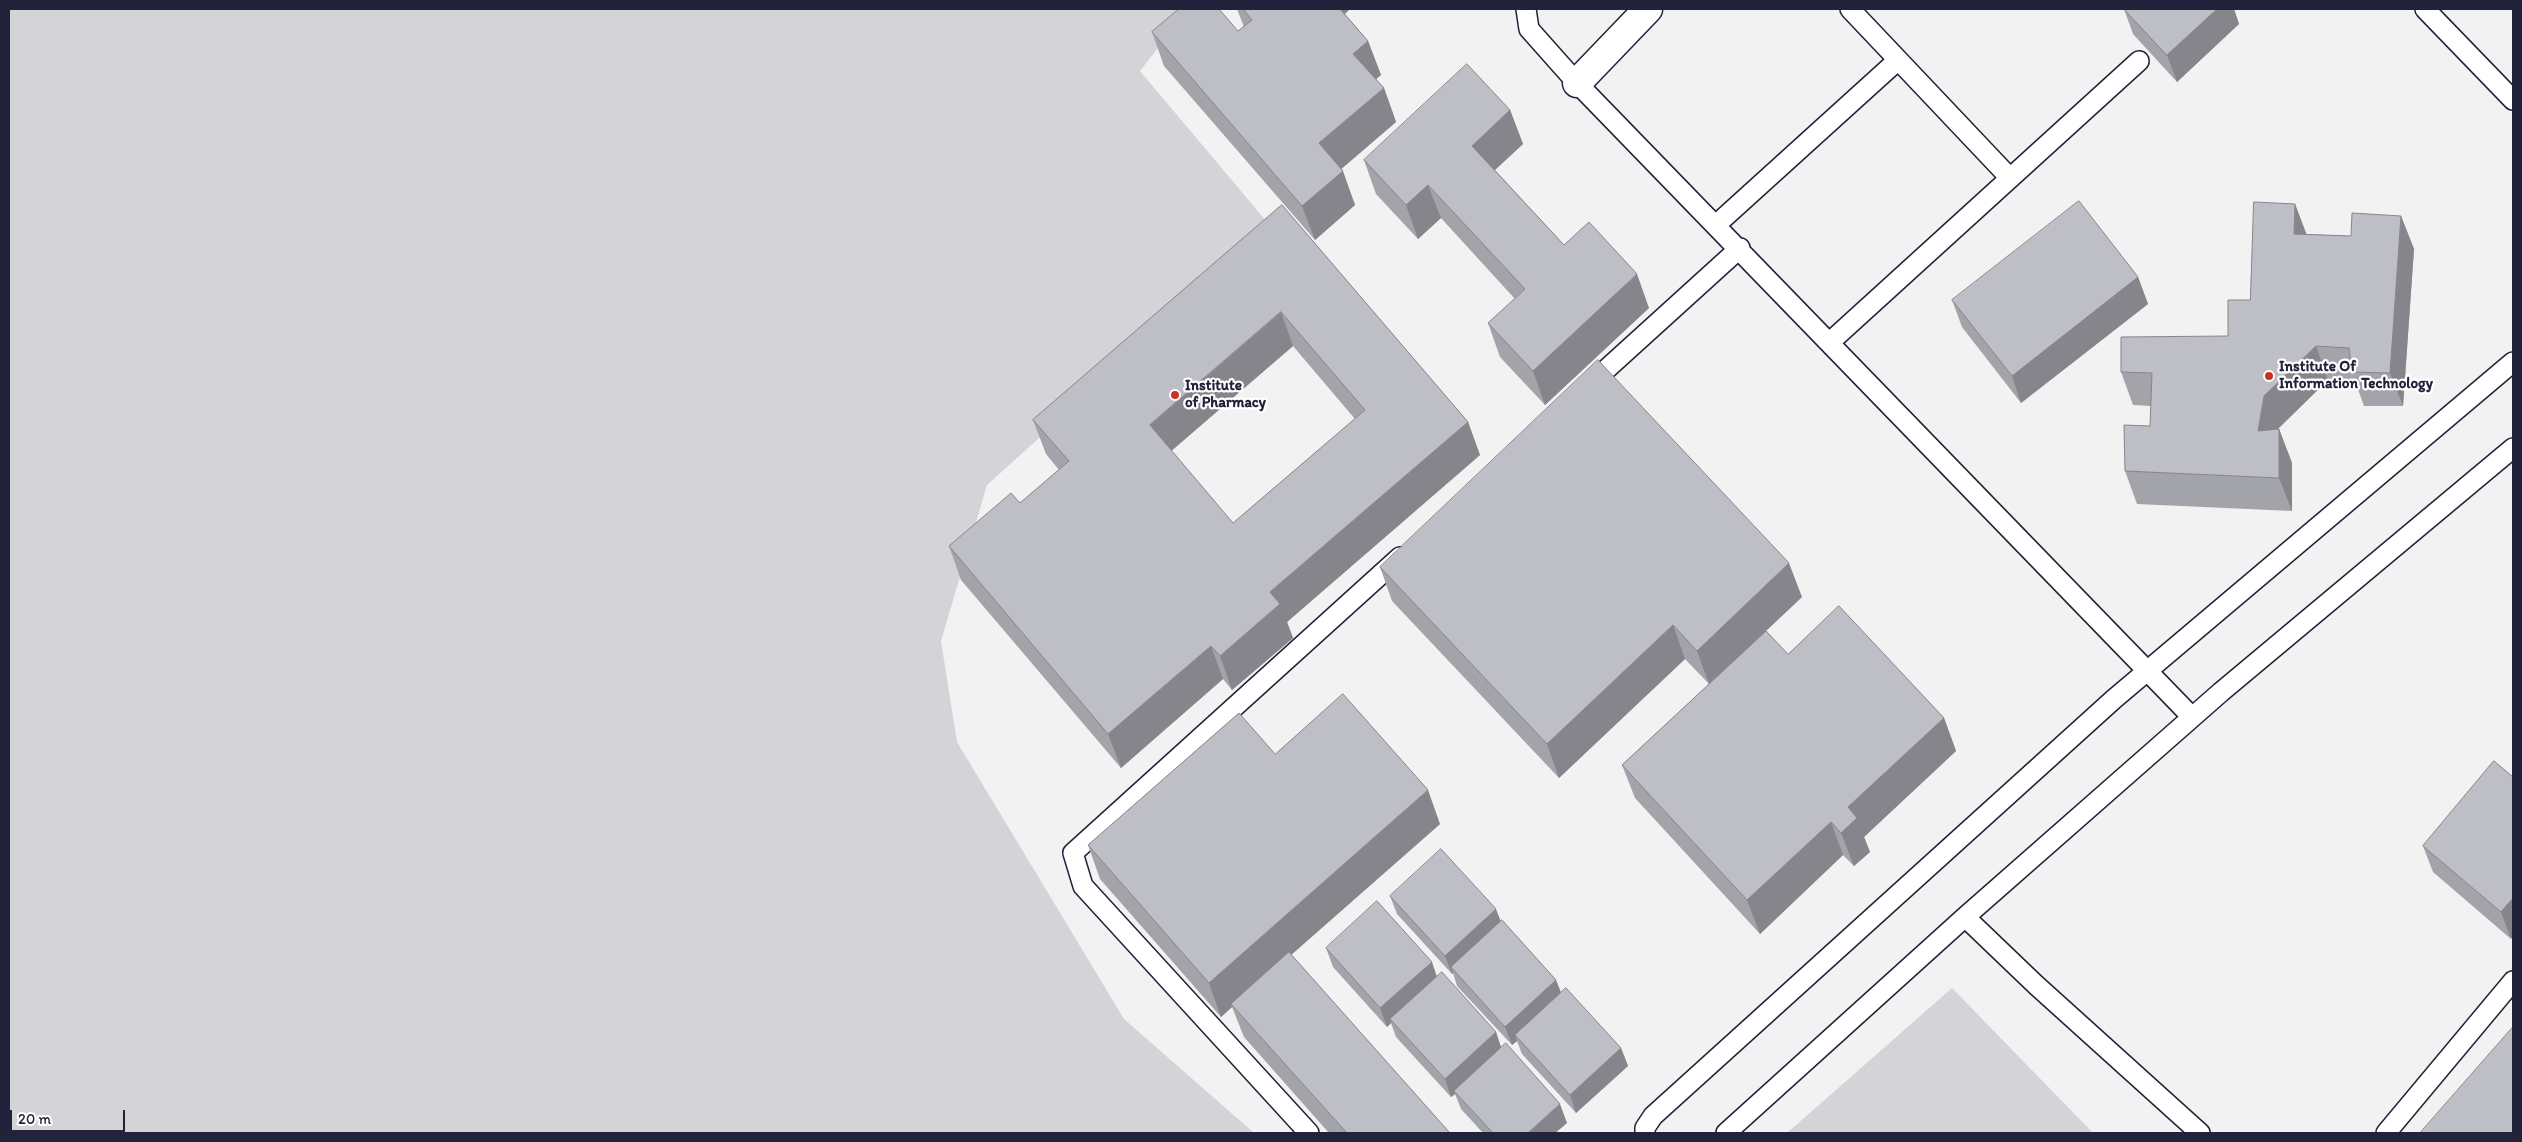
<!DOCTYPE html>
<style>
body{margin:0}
#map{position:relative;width:2522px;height:1142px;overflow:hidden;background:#f2f2f3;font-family:Itim,sans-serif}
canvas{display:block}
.frame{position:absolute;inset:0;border:10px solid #22223b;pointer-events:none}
.scale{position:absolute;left:10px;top:1110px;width:115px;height:22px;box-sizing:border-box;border:2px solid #22223b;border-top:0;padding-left:6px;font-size:15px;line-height:18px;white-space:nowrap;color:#22223b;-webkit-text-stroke:4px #fff;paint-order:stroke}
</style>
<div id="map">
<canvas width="2522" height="1142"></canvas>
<div class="frame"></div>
<div class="scale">20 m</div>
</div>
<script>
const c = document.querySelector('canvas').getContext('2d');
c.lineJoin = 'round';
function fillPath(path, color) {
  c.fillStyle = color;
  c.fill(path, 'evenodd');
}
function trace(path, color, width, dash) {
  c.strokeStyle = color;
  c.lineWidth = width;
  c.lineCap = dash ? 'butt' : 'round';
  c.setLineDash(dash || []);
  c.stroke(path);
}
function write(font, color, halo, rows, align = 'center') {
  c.font = font + ' Itim,sans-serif';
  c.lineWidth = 4.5;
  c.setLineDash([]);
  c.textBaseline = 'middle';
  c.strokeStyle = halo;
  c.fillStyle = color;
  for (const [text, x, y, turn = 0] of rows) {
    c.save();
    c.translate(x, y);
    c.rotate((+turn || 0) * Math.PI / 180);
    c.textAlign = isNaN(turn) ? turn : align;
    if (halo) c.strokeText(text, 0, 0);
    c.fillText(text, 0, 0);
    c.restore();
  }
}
fillPath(new Path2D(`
 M9,9H1188L1140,71L1272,228L987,485L941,641L957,742L1124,1019L1254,1133H9Z
 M1952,988L2093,1133H1787Z`), '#d3d3d8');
const service = new Path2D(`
 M1526,9L1529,29L1577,83L2192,717
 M1850,9L2010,178
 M2425,9L2513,100
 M1717,224L1898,60
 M1830,342L2139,61
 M1589,385L1740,248
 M1965,917L2036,985L2200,1133
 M1309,1133L1083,886L1073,853L1400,557
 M1645,1133V1128L1653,1116L2114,699L2513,362
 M1726,1133L1965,917L2221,692L2513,448
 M2386,1133L2513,981`);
const pedestrian = new Path2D(`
 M1577,83L1648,9`);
trace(service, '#22223b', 22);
trace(pedestrian, '#22223b', 31);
trace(service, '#fff', 19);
trace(pedestrian, '#fff', 28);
fillPath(new Path2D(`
 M1237,9H1350L1345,14L1368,41L1381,75L1375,79L1384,88L1396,122L1341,169L1355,205L1315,240L1164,66L1152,32L1238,31L1244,27Z
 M2124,9H2234L2239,24L2177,82L2133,34Z
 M1510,110L1523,144L1495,170L1564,245L1649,308L1545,405L1500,357L1488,323L1515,299L1441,218L1418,239L1376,194L1364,160Z
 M2295,204L2306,234L2351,236L2401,216L2414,249L2403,406H2364L2355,381L2328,380L2277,429H2279L2292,463V511L2137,504L2125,471L2150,426L2151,406L2133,405L2121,372L2228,336L2250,300Z
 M1282,205L1468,422L1480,455L1287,622L1293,638L1232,690L1223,679L1121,768L961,580L949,546L1020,503L1059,470L1046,454L1033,420ZM1293,346L1355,419L1233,523L1171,451Z
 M2138,277L2148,304L2021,403L1962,327L1952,300Z
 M1380,567L1802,597L1764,633L1788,654L1944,718L1956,751L1864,837L1870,852L1854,866L1843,855L1760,934L1635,798L1622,765L1709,684L1685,659L1559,778L1392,601Z
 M1275,754L1440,824L1291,955L1450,1133H1329L1244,1037L1232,1007L1221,1017L1100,879L1088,845Z
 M2494,761L2511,939L2433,872L2423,846Z
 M1390,896L1501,921L1556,980L1561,993L1621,1048L1628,1066L1576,1113L1522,1054L1517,1041L1512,1045L1457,986L1453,973L1452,974L1397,914Z
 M1326,948L1437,976L1496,1032L1501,1047L1567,1123L1555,1133H1483L1461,1109L1455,1094L1451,1097L1396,1037L1391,1023L1387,1027L1333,967Z`), '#a3a3aa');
fillPath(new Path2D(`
 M1330,9H1350L1335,22Z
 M2217,9H2234L2239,24L2177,82L2167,55Z
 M1368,41L1381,75L1366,88L1353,54Z
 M1384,88L1396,122L1332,177L1319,143Z
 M1510,110L1523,144L1484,180L1472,146Z
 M1343,171L1355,205L1315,240L1302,206Z
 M1428,185L1441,218L1418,239L1406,205Z
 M2295,204L2308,238L2294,234Z
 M2401,216L2414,249L2403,406L2390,373Z
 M1637,274L1649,308L1545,405L1533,371Z
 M2138,277L2148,304L2021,403L2012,376Z
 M1281,312L1293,346L1162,459L1150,425Z
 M2316,346L2328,380L2277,430L2258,431L2264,396Z
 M1468,422L1480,455L1287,622L1293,638L1232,690L1220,656L1270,592Z
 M2279,429L2292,463V511L2279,478Z
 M1789,563L1802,597L1709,684L1697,651Z
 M1673,625L1685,659L1559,778L1547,744Z
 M1211,646L1223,679L1121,768L1108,734Z
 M1944,718L1956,751L1864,837L1870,852L1854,866L1841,833L1848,807Z
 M1428,790L1440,824L1233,1006L1231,1004L1232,1007L1221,1017L1209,983Z
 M1831,822L1843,855L1760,934L1747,900Z
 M2513,898V936L2511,939L2501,912Z
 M1496,909L1503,927L1451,967L1453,973L1452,974L1445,956Z
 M1432,962L1438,980L1390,1019L1391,1023L1387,1027L1380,1008Z
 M1556,980L1563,998L1515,1035L1517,1041L1512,1045L1505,1027Z
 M1496,1032L1502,1051L1454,1091L1455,1094L1451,1097L1445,1079Z
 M1621,1048L1628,1066L1576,1113L1570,1095Z
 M1560,1104L1567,1123L1555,1133H1528Z`), '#85858b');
const building = new Path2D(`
 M1179,9H1219L1238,31L1252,20L1243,9H1340L1368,41L1353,54L1384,88L1319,143L1343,171L1302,206L1152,32Z
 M2124,9H2217L2167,55Z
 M1467,64L1510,110L1472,146L1564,245L1589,222L1637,274L1533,371L1488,323L1525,289L1428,185L1406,205L1364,160Z
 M2079,201L2138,277L2012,376L1952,300Z
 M2254,202L2295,204L2294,234L2351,236L2352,213L2401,216L2390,373L2352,372L2349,348L2316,346L2264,396L2258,431L2279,429V478L2125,471L2124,425L2150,426L2152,373L2121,372V337L2228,336V300H2250Z
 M1282,205L1468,422L1270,592L1280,604L1220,656L1211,646L1108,734L949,546L1011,493L1020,503L1069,461L1033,420ZM1281,312L1365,410L1233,523L1150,425Z
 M1598,360L1789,563L1697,651L1673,625L1547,744L1380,567Z
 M1839,606L1944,718L1848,807L1857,818L1841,833L1831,822L1747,900L1622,765L1766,631L1788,654Z
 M1343,694L1428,790L1209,983L1088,845L1239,713L1275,754Z
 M2494,761L2513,777V898L2501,912L2423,846Z
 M1441,849L1496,909L1445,956L1390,896Z
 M1377,901L1432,962L1380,1008L1326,948Z
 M1502,920L1556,980L1505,1027L1451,967Z
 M1289,952L1450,1133H1347L1231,1004Z
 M1442,972L1496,1032L1445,1079L1390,1019Z
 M1566,988L1621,1048L1570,1095L1515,1035Z
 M2513,1027V1133H2420Z
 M1506,1043L1560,1104L1528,1133H1493L1454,1091Z`);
fillPath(building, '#bebec6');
trace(building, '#85858b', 1);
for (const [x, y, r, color] of [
 [2269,376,5,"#c8321e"],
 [1175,395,5,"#c8321e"]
]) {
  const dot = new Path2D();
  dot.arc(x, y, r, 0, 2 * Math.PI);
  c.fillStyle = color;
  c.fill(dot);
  trace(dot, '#fff', 2);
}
write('bold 15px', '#22223b', '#fff', [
 ["Institute Of",2279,367],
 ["Information Technology",2279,384],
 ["Institute",1185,386],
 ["of Pharmacy",1185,403]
], 'left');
</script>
